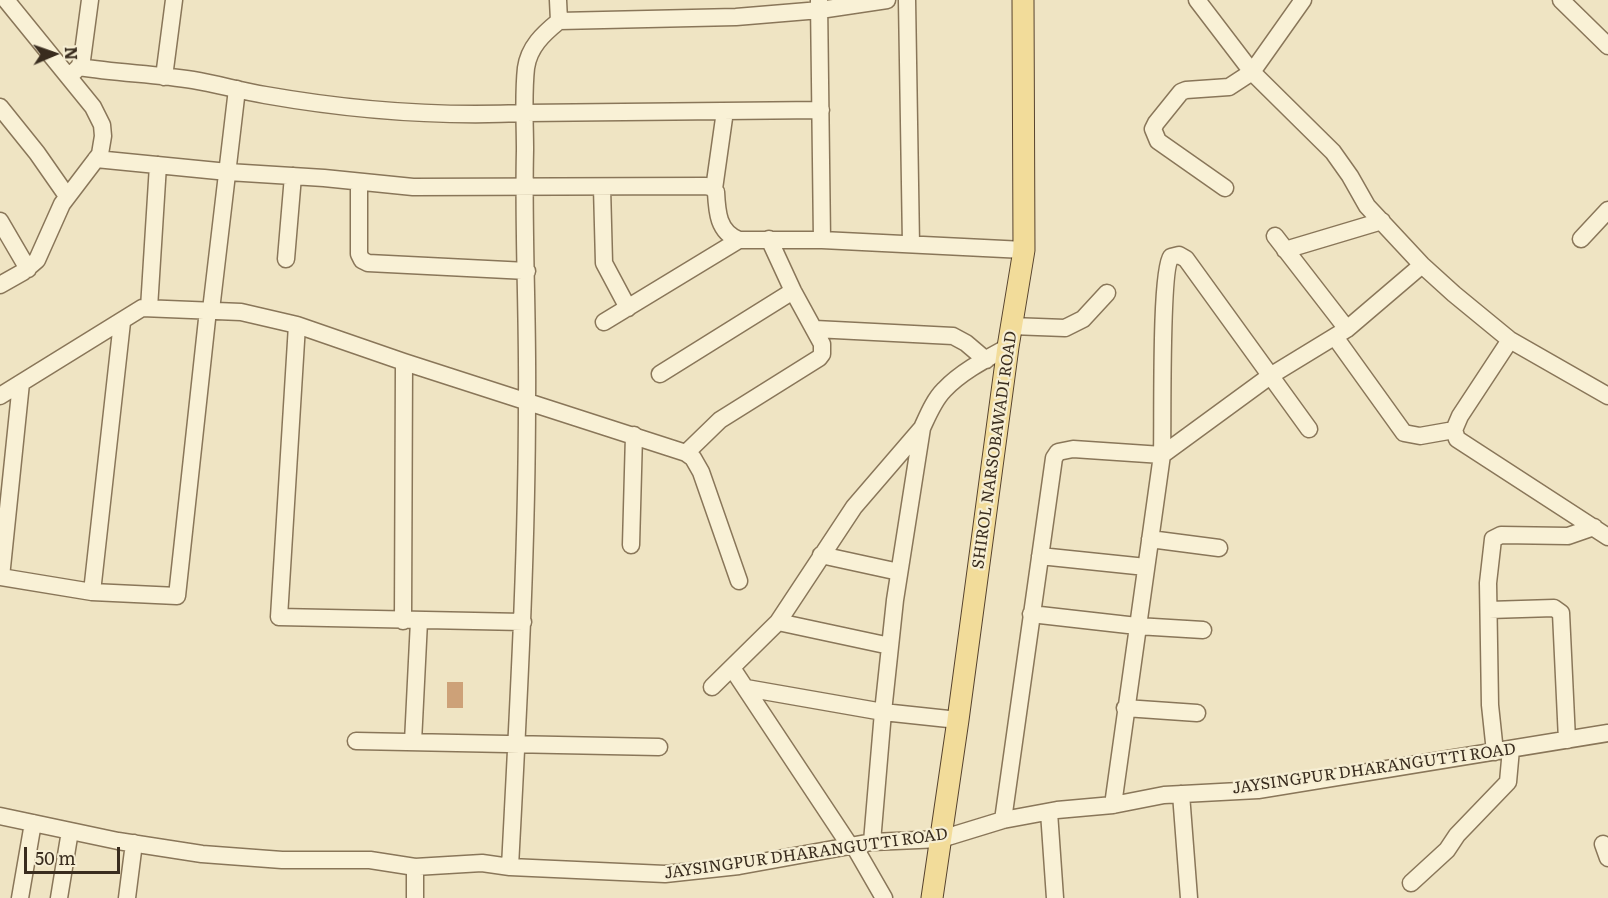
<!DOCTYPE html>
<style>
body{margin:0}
#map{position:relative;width:1608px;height:898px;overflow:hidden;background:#efe4c3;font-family:Literata,serif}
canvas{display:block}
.north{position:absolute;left:24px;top:24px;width:60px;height:60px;-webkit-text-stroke:4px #f6eed3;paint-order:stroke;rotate:88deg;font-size:16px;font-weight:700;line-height:24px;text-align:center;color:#392c1e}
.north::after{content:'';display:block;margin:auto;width:21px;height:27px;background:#392c1e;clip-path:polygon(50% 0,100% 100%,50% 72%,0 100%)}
.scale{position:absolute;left:24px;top:847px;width:96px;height:27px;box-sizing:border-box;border:3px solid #392c1e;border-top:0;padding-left:8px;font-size:18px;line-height:21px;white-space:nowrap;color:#392c1e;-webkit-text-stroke:4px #f6eed3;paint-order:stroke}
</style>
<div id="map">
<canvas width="1608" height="898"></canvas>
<div class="north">N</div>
<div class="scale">50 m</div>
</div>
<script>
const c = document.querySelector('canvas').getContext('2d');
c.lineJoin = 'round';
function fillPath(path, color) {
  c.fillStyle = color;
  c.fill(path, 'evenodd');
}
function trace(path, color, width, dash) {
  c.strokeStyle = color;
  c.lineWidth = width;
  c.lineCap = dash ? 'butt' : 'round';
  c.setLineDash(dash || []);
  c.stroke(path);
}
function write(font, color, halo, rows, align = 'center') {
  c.font = font + ' Literata,serif';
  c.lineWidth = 4.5;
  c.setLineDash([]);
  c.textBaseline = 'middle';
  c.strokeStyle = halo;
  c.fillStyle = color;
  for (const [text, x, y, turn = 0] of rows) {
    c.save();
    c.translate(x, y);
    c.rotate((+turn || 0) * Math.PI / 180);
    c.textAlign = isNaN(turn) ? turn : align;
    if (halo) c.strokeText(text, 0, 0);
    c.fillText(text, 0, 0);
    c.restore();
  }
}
fillPath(new Path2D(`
 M447,682H463V708H447Z`), '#cda178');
const minor = new Path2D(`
 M558,0L559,21
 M907,0L911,244
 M1197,0L1252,72L1333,152L1350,176L1367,206L1422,265L1454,294L1510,340L1608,396
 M1561,0L1608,46
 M819,1L822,240
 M79,67C117,73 155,74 193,80C217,84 241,91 265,95C350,110 438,117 525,113L821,110
 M73,73L79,67L82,60L90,0
 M164,77L174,0
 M0,107L37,153L67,196
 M96,159L228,172L324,178L413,187L705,186L711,187L716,192C717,212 718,232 739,240H822L1024,250
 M359,182V254L362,260L368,263L527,271
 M602,187L604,263L628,308
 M1225,188L1158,141L1153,129L1156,123L1181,92L1186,90L1229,87L1252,72L1303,0
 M714,189L725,111
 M0,221L28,269
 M1275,236L1347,329
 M1581,239L1608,210
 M1285,250L1382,221
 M286,259L293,176
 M0,285L23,272L37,260L62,204L100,154L103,136L102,125L93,107L6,0
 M149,308L158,165
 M211,310L237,89
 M604,322L739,240
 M297,325L279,617L523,622
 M1011,326L1065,328L1083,319L1107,293
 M815,329L953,336L966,343L986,360
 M1335,337L1404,433L1420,436L1454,430
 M1510,340L1460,416L1454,430L1457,439L1608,537
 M660,374L793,291
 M21,383L1,577L92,592L177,596L208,310
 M0,396L142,308L241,312L297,325L404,362L686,453L693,458L701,472L739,581
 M686,453L720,420L819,358L822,354V344L793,291L769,239
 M1150,539L1219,548
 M631,545L634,435
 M821,555L899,572
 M1040,556L1146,567
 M92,592L122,322
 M1489,610L1554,608L1561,613L1567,740
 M1031,614L1137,626L1203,630
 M403,621L404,362
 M778,622L890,646
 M732,668L850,846
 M712,687L778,622L854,507L922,428
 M746,688L883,712L958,720
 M1125,708L1197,713
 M356,741L659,747
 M413,742L419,621
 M1495,752L1490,705L1488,583L1493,539L1501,535L1568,536L1594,527
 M1181,794L1189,898
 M1113,805L1162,455L1270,376L1347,329L1422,265
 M1049,812L1055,898
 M0,816L118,841L202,854L282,860H370L415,867L482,863L510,867L665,874L739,866L872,842L941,839L1003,820L1057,810L1113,805L1164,795L1258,790L1608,733
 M1003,820L1054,458L1058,452L1073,449L1162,455C1163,426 1160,271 1171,257L1179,255L1186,259L1309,429
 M872,842L883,712L895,600L922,428C928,415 934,400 944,390C961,372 986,359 1008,347
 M1603,844L1608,858
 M854,846L884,898
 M510,867C518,712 527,556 527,400C528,316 523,233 525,150C525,123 523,95 526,68C529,47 543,34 559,21L736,17L820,10L887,0
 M1411,883L1447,850L1457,835L1508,782L1511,749
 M20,898L33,823
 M59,898L70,831
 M127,898L134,843
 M415,898V867`);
const major = new Path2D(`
 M932,898L958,720L1008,347L1024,250L1023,0`);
trace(minor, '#897659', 19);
trace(major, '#57432e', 23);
trace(minor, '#f9f1d6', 16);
trace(major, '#f2dc9a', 21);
write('16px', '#392c1e', '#f6eed3', [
 ["SHIROL NARSOBAWADI ROAD",995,450,-82],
 ["JAYSINGPUR DHARANGUTTI ROAD",1374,769,-8],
 ["JAYSINGPUR DHARANGUTTI ROAD",806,854,-8]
]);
</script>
